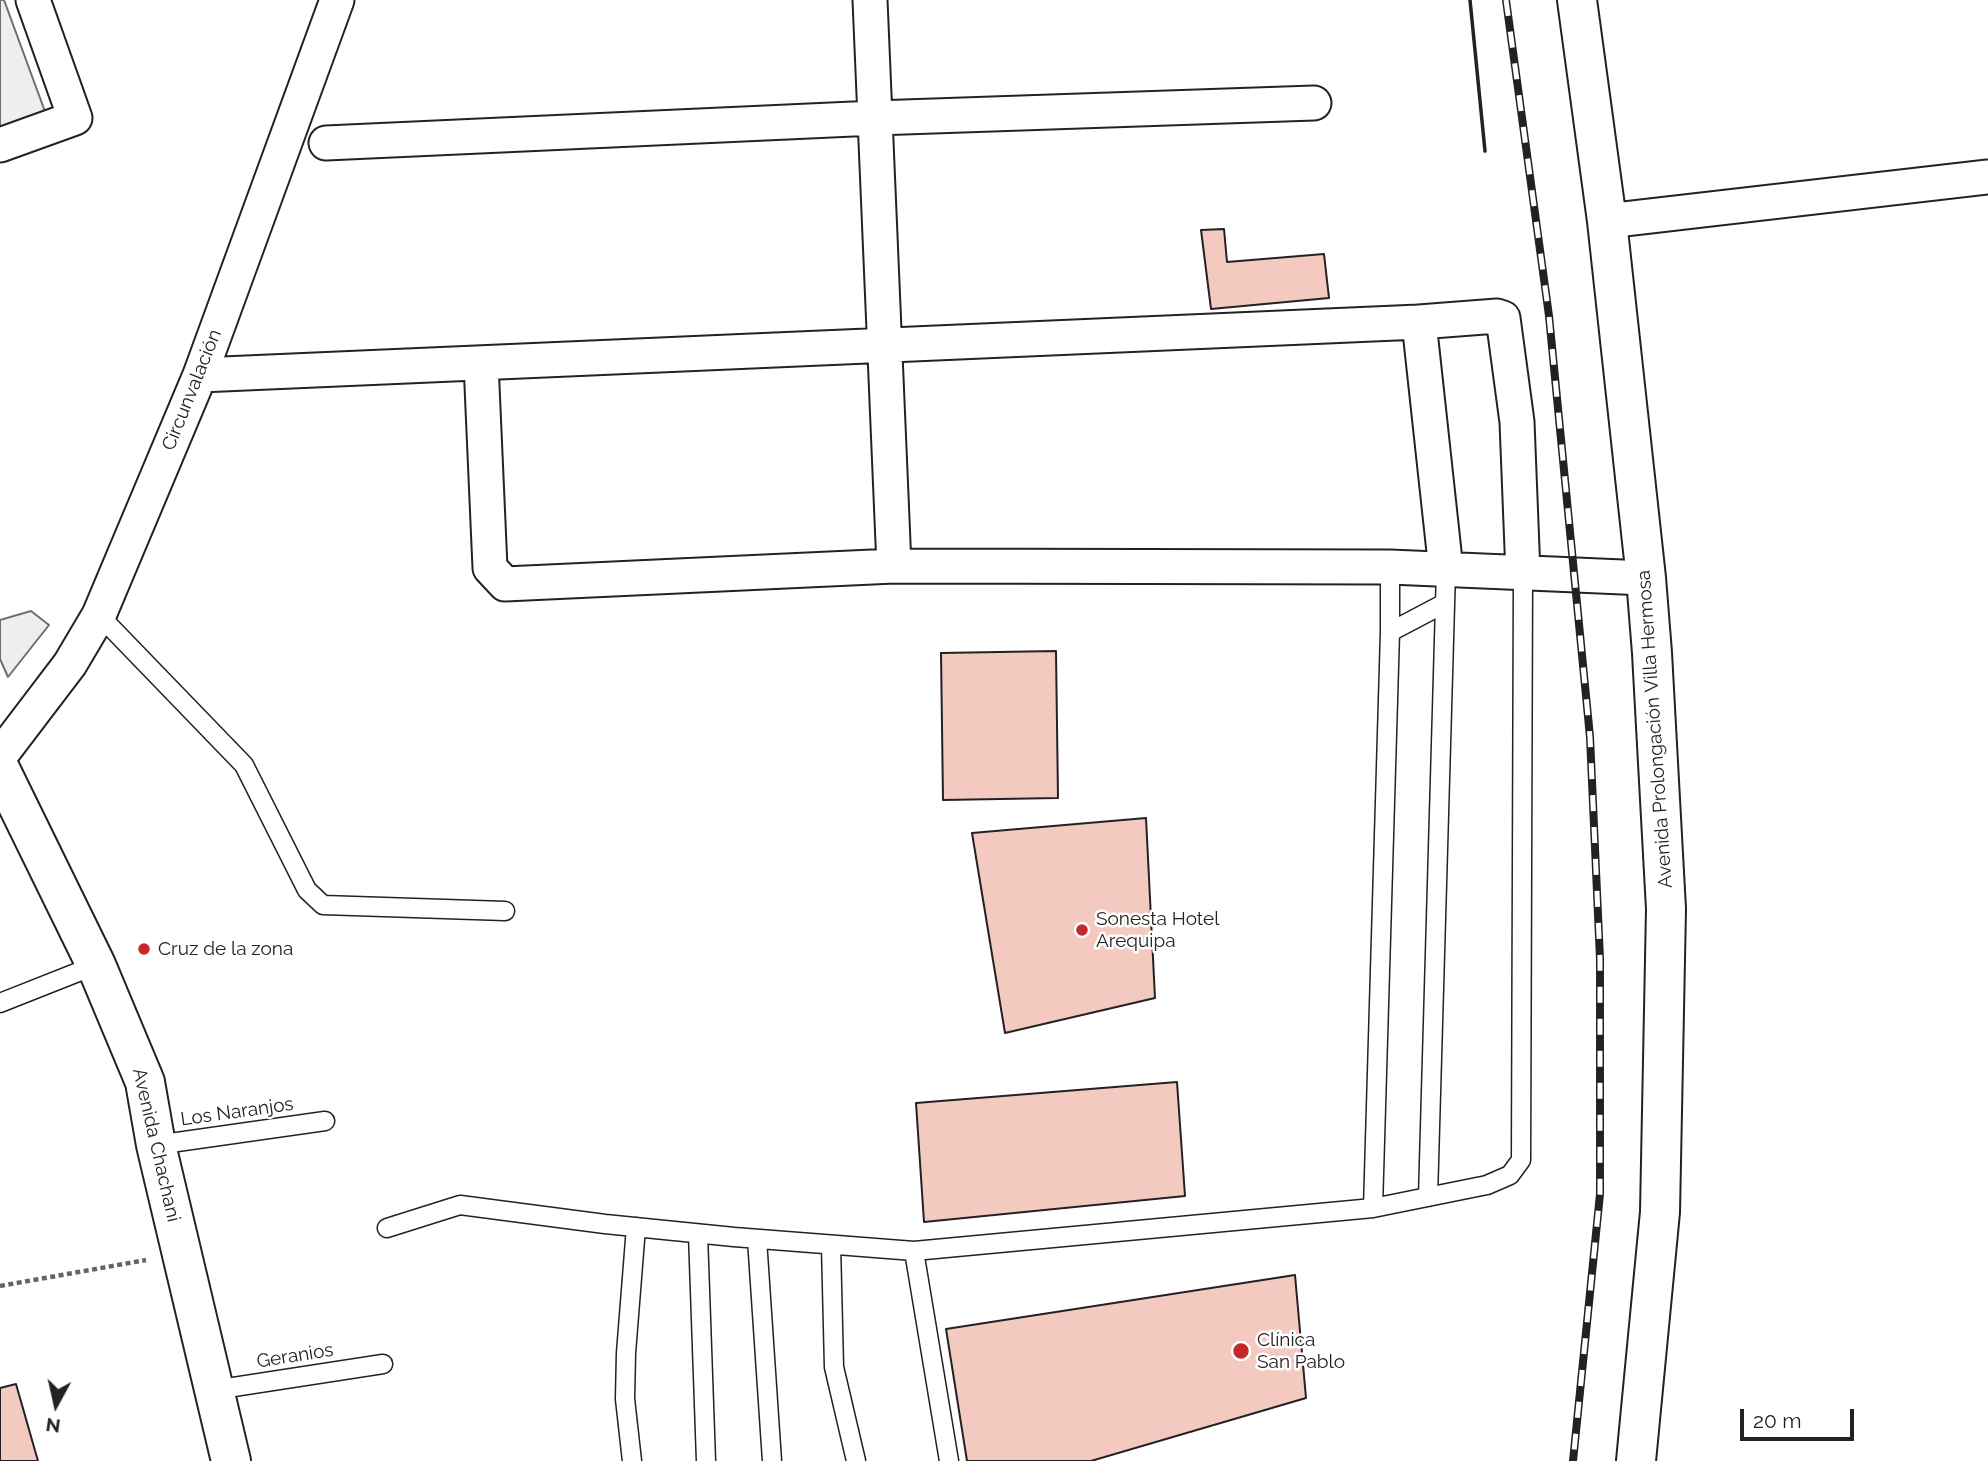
<!DOCTYPE html>
<meta charset="utf-8">
<style>
body{margin:0}
#map{position:relative;width:1988px;height:1461px;overflow:hidden;background:#fff;font-family:Raleway,sans-serif}
canvas{display:block}
.north{position:absolute;left:21px;top:1370px;width:70px;height:70px;-webkit-text-stroke:5px #fff;paint-order:stroke;rotate:188deg;font-size:19px;font-weight:700;line-height:28px;text-align:center;color:#222}
.north::after{content:'';display:block;margin:auto;width:24px;height:32px;background:#222;clip-path:polygon(50% 0,100% 100%,50% 72%,0 100%)}
.scale{position:absolute;left:1740px;top:1409px;width:114px;height:32px;box-sizing:border-box;border:4px solid #222;border-top:0;padding-left:9px;font-size:21px;line-height:24px;white-space:nowrap;color:#222;-webkit-text-stroke:5px #fff;paint-order:stroke}
</style>
<div id="map">
<canvas width="1988" height="1461"></canvas>
<div class="north">N</div>
<div class="scale">20 m</div>
</div>
<script>
const c = document.querySelector('canvas').getContext('2d');
c.lineJoin = 'round';
function fillPath(path, color) {
  c.fillStyle = color;
  c.fill(path, 'evenodd');
}
function trace(path, color, width, dash) {
  c.strokeStyle = color;
  c.lineWidth = width;
  c.lineCap = dash ? 'butt' : 'round';
  c.setLineDash(dash || []);
  c.stroke(path);
}
function write(font, color, halo, rows, align = 'center') {
  c.font = font + ' Raleway,sans-serif';
  c.lineWidth = 5;
  c.setLineDash([]);
  c.textBaseline = 'middle';
  c.strokeStyle = halo;
  c.fillStyle = color;
  for (const [text, x, y, turn = 0] of rows) {
    c.save();
    c.translate(x, y);
    c.rotate((+turn || 0) * Math.PI / 180);
    c.textAlign = isNaN(turn) ? turn : align;
    if (halo) c.strokeText(text, 0, 0);
    c.fillText(text, 0, 0);
    c.restore();
  }
}
const green = new Path2D(`
 M0,0H4L47,117L0,134Z
 M31,611L49,625L8,677L0,659V620Z`);
fillPath(green, '#eee');
trace(green, '#6f6f6f', 2);
const building = new Path2D(`
 M1224,229L1227,262L1324,254L1329,298L1211,309L1201,230Z
 M1056,651L1058,798L943,800L941,653Z
 M1146,818L1155,998L1005,1033L972,833Z
 M1177,1082L1185,1196L924,1222L916,1103Z
 M1295,1275L1306,1398L1091,1461H967L946,1329Z
 M16,1384L38,1461H0V1388Z`);
fillPath(building, '#f3c9c0');
trace(building, '#222', 2);
const lane = new Path2D(`
 M99,615L244,765L307,890L323,905L505,911
 M1390,632L1445,603
 M0,1003L96,965
 M156,1145L325,1121
 M1428,1197L1446,570
 M1373,1208L1390,632V567
 M387,1228L460,1205L605,1224L734,1237L914,1251L1373,1208L1487,1185L1510,1175L1521,1160L1523,574
 M698,1234L706,1461
 M757,1239L772,1461
 M831,1245L834,1367L856,1461
 M914,1251L949,1461
 M214,1390L383,1364
 M632,1461L625,1399L626,1353L636,1227`);
const street = new Path2D(`
 M870,0L894,566
 M326,143L875,118L1314,103
 M0,145L75,118L33,0
 M1607,221L1988,177
 M1419,322L1446,570
 M481,363L490,568L505,584L894,566L1390,567L1646,578
 M200,375L1419,322L1497,316L1503,318L1517,422L1523,574
 M0,756L70,664L99,615L200,375L337,0`);
const secondary = new Path2D(`
 M1577,0L1607,221L1646,578L1652,653L1666,909L1660,1212L1636,1461
 M0,769L96,965L145,1082L156,1145L231,1461`);
trace(lane, '#222', 21);
trace(street, '#222', 37);
trace(secondary, '#222', 42);
trace(new Path2D(`
 M0,1286L146,1260`), '#646464', 4.5, [5, 3.5]);
trace(lane, '#fff', 18);
trace(street, '#fff', 33);
trace(secondary, '#fff', 38);
const rail = new Path2D(`
 M1506,0L1549,316L1590,737L1600,959V1194L1573,1461`);
trace(rail, '#222', 8);
trace(rail, '#fff', 5, [16]);
trace(new Path2D(`
 M1470,0L1485,151`), '#222', 3.5);
for (const [x, y, r, color] of [
 [1082,930,7,"#c62828"],
 [144,949,7,"#c62828"],
 [1241,1351,9,"#c62828"]
]) {
  const dot = new Path2D();
  dot.arc(x, y, r, 0, 2 * Math.PI);
  c.fillStyle = color;
  c.fill(dot);
  trace(dot, '#fff', 2.5);
}
write('19px', '#222', '#fff', [
 ["Circunvalación",192,390,-68],
 ["Avenida Prolongación Villa Hermosa",1655,729,-94],
 ["Los Naranjos",237,1112,-8],
 ["Avenida Chachani",156,1145,77],
 ["Geranios",295,1356,-9]
]);
write('19px', '#222', '#fff', [
 ["Sonesta Hotel",1096,919],
 ["Arequipa",1096,941],
 ["Cruz de la zona",158,949],
 ["Clínica",1257,1340],
 ["San Pablo",1257,1362]
], 'left');
</script>
